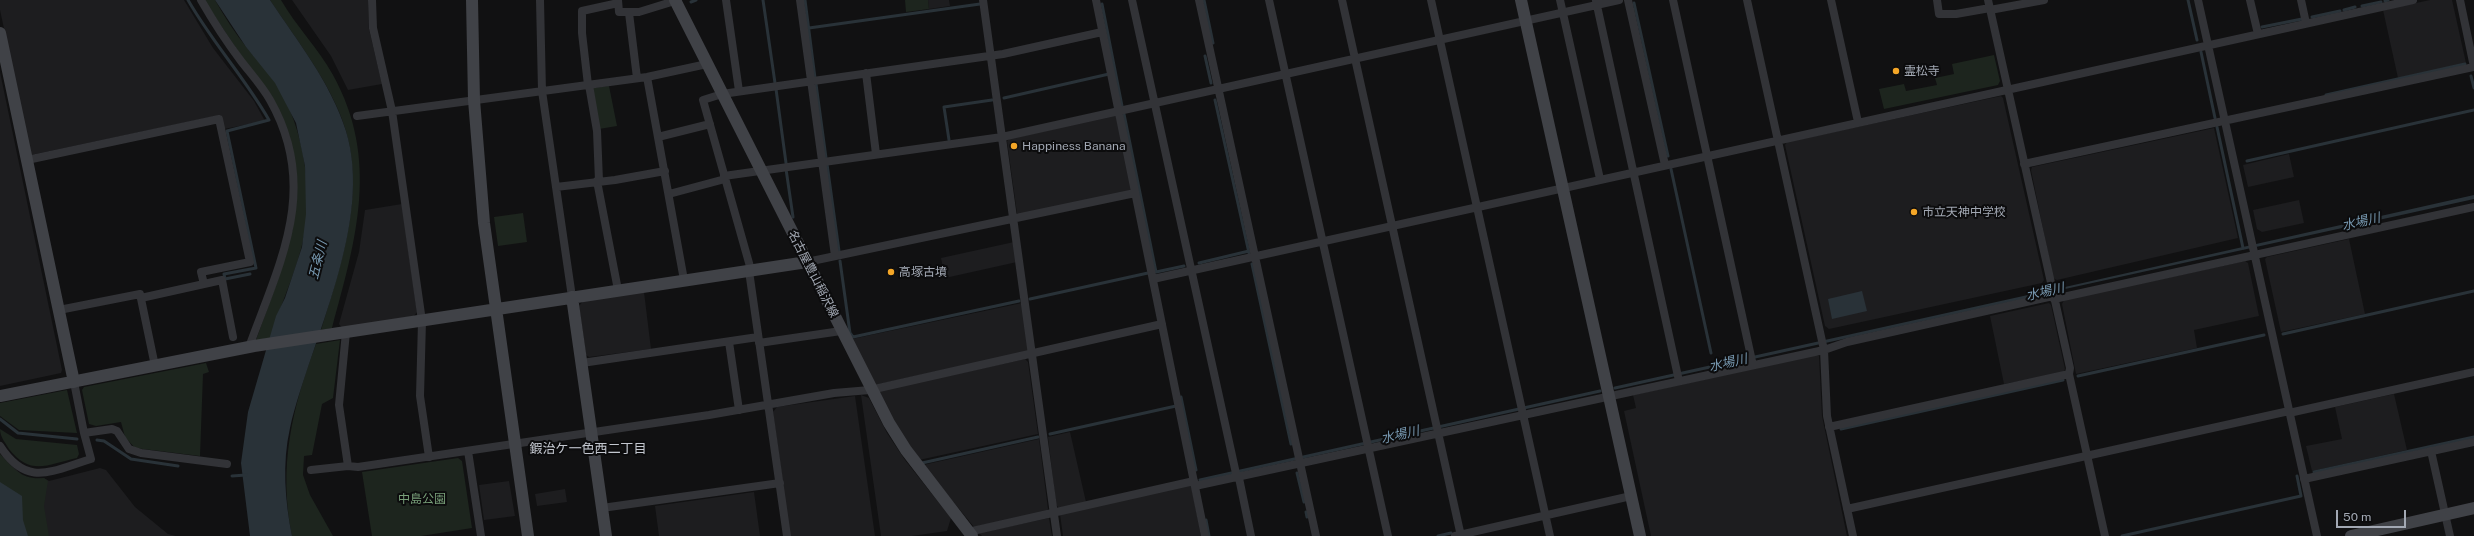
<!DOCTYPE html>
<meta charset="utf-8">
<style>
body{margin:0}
#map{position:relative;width:2474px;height:536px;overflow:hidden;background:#111112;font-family:"Public Sans",sans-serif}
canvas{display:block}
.scale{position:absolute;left:2336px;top:510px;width:70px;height:18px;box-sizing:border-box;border:2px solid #a2a8b3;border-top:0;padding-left:5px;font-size:12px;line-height:14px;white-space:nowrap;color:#a2a8b3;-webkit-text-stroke:3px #0c0c0d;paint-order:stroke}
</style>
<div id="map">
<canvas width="2474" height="536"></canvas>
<div class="scale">50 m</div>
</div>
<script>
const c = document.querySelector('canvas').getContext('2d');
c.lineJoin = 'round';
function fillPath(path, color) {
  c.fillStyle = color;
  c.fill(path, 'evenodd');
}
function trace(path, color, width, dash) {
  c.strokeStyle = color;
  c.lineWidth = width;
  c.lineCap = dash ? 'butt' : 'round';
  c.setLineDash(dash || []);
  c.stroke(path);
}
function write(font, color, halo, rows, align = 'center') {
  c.font = font + ' "Public Sans","Noto Sans JP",sans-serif';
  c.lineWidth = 4;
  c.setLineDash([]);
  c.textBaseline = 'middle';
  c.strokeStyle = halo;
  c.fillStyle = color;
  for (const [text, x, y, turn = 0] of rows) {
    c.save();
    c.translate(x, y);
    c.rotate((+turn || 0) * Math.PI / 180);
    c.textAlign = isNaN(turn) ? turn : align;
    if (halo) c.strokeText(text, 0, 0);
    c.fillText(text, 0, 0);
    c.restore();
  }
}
fillPath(new Path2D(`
 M0,0H184L213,48L254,101L265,121L224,129L221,115L31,155L0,10Z
 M292,0H368L369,29L382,84L348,90L331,56Z
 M928,0H949L950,6L929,9Z
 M2430,0H2452L2466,63L2398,78L2383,10Z
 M0,72L62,370L61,373L0,386Z
 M2001,96L2003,98L2044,280L2042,283L1829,329L1825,326L1785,145L1787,142Z
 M1116,115L1132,191L1020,215L1017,213L1007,141L1009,139Z
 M2214,128L2238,238L2057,280L2053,278L2031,170L2032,167Z
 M2289,154L2294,177L2248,187L2243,165Z
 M2299,200L2304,223L2262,232L2257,229L2253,210Z
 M402,204L417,312L414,316L342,328L339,324L359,252L365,210Z
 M2349,239L2365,314L2281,332L2265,259L2267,257Z
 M1014,242L1017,262L945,278L941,258Z
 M2245,261L2248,263L2259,316L2194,330L2197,348L2076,374L2062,304L2064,300Z
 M644,292L651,349L589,357L586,355L579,306L584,300Z
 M1022,303L1029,351L875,385L852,339Z
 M2049,303L2051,305L2065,369L2063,373L2004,384L1990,316Z
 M1816,355L1819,356L1822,416L1847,536H1651L1624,411L1636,408L1633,395Z
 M1025,359L1028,362L1038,434L919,460L900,433L878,391Z
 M2394,394L2407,450L2312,471L2306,446L2342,439L2335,407Z
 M861,395L869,398L887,433L905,460L951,518L947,531L912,536H881Z
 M855,396L875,536H790L773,412L777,407Z
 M1070,432L1086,502L1059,508L1056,505L1048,437Z
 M1039,439L1048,509L1047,511L974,527L923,465Z
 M0,454L21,474L30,479L44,478L49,481L100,468L106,470L135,507L168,534L176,536H0Z
 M509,481L515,516L484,520L479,485Z
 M1191,484L1201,536H1063L1060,514Z
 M565,489L567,502L537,506L535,494Z
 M754,492L760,536H659L655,506Z
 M1049,518L1052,536H982L979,533Z`), '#1d1d1f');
fillPath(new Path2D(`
 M204,0H215C224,16 235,33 247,48C256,59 267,70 276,83C304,127 316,198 301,249C293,279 279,308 271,338L256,340L277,282L293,228L290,137L242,57Z
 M270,0H281C296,26 318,48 333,75C380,160 356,240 332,328L321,330C340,268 365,197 346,131C332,84 297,41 270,0Z
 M905,0H928L929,9L906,12Z
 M1994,55L2000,81L1998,85L1884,109L1879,89L1904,84L1906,91L1937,85L1935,78L1954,74L1952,64Z
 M609,86L617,126L599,129L593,88Z
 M523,213L527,242L498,246L494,217Z
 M340,340L333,398L322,404L312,455L304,456L303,475L310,495L333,536H292C278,467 292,408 316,344Z
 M206,363L209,372L203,374L200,456L135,448L125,437L121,422L96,426L89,424L82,390L84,387Z
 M67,390L77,433L19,430L0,416V403Z
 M0,429L16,439L77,445L79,454L77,458C48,464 31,477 9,449C5,442 0,437 0,429Z
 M0,454C15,470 22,480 44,478L48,481L44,506L49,536H0Z
 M458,458L462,461L472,528L421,536H372L362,472Z`), '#1d251e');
fillPath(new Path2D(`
 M215,0H270C298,42 331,83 346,131C374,223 311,339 290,428C282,463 285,501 292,536H250L241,463L248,412L276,316L285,298L302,247L306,214L305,166L296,123L275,83L246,47Z
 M2474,195V199L2056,291V289Z
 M1862,291L1867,311L1832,319L1828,299Z
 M0,482L22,496L23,520L28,536H0Z`), '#293238');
trace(new Path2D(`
 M188,0C212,42 245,78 269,120L227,131L256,268L224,274L225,279L250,274
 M763,0L775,83
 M805,0L815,78
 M1204,0L1213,43
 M2188,0L2197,40
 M2385,1L2388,0
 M691,2L696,0
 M1634,3L1668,156
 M1102,4L1122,106
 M2362,6L2381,2
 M2344,10L2355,7
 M2312,17L2340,11
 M2262,27L2302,19
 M809,28L980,4
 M2201,52L2215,118
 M1205,56L1211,83
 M2471,76L2474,88
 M816,84L826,158
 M776,89L786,163
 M2326,95L2465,64
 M1004,98L1109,74
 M1215,100L1249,253
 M1124,114L1156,272L1184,266
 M2217,127L2243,248
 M949,140L944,107L992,100
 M2247,161L2474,110
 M827,164L839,251
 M786,169L793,217
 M1671,169L1711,353
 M840,261L850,333L853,337L1019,301
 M1199,263L1249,251
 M1252,264L1291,444
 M1030,299L1148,273
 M2283,334L2474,291
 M2078,376L2264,335
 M1615,388L2053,291
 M1181,397L1196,470
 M0,419L18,433L77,439
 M1841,429L2063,380
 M1050,434L1176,406
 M97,440L104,441L131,459L178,466
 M922,463L1038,437
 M2314,472L2474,437
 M1297,473L1304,502
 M232,476L246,475
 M1200,480L1600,391
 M1306,512L1307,517
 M1206,520L1209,536
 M1438,536L1451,533
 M2122,536L2301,496L2297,476`), '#293238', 3);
trace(new Path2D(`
 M201,0C213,21 226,41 241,61C251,74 262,86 270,100C320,188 280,262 249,347
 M372,0L373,28L392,111L422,321L420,396L429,457
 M540,0L542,91L572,297
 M618,0L619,12H639L678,0
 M726,0L739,91
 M800,0L835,256
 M983,0L1057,536
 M1096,0L1205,536
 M1132,0L1237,478
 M1199,0L1316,536
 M1269,0L1388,536
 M1342,0L1461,536
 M1431,0L1550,536
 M1560,0L1600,179
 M1628,0L1665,165
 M1673,0L1752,361
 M1747,0L1824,350L1827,416L1853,536
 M1831,0L1858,122
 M1937,0L1939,14H1956L1990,8
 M1988,0L2070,368L2069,374L2105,536
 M2198,0L2317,536
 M2250,0L2258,34
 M2301,0L2306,23
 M2460,0L2474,67
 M1596,1L1679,381
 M1990,10L2044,0
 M629,13L637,78
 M866,73L876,154
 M647,77L684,280
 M588,85L582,33V11L618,3
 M589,85L597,131L599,181
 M357,116L647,77L707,64
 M658,137L710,124
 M27,160L219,119L250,262L201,272L204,284
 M2024,164L2474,67
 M724,176L1002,137L1619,0
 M597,181L618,290
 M556,187L615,180L665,171
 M669,194L725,179
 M807,262L1135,193
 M751,270L703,100L722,94L1003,54L1102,32
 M749,271L787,536
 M1153,279L2413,0
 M141,298L222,280L233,337
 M2054,299L2474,207
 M59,310L140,294L155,366
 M346,332L339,405L348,466
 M729,342L739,410
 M759,343L841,331
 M582,363L758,337
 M2289,413L2474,372
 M1829,427L2069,374
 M84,433L112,429L117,431L129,449L141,453L227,464
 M0,446C27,488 51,471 91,459L84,433L74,382
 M468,451L481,536
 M2431,451L2450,536
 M311,470L348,466L358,467L709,415L834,393L870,390L1162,324
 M1239,478L1251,536
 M2304,479L2474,442
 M1195,486L1824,350L1847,342L2053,296
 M602,508L780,483
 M1847,509L2289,411
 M968,532L1194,481
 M1455,536L1631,496`), '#323337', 8);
trace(new Path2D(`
 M472,0L474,100L484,223L528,536
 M675,0L889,423L906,450L972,536
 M1521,0L1640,536
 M0,33L74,382
 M572,297L606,536
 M0,396L254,346L807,262
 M2351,536L2474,508`), '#404247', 12);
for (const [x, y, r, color] of [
 [1896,71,4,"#f4a627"],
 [1014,146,4,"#f4a627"],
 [1914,212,4,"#f4a627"],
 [891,272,4,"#f4a627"]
]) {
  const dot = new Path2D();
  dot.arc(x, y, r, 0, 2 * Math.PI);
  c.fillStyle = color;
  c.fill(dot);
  trace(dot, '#0c0c0d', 1.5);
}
write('12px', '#a2a8b3', '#0c0c0d', [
 ["霊松寺",1904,71],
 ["Happiness Banana",1022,146],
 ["市立天神中学校",1922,212],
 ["高塚古墳",899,272]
], 'left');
write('12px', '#a2a8b3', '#0c0c0d', [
 ["名古屋豊山稲沢線",813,274,63]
]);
write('12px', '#789f79', '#0c0c0d', [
 ["中島公園",422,499]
]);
write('italic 13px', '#7798b0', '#0c0c0d', [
 ["水場川",2361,222,-13],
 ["五条川",318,260,-76],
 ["水場川",2045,292,-13],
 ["水場川",1728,363,-13],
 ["水場川",1400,435,-13]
]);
write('13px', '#c3c7cf', '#0c0c0d', [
 ["鍜治ケ一色西二丁目",588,449]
]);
</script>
